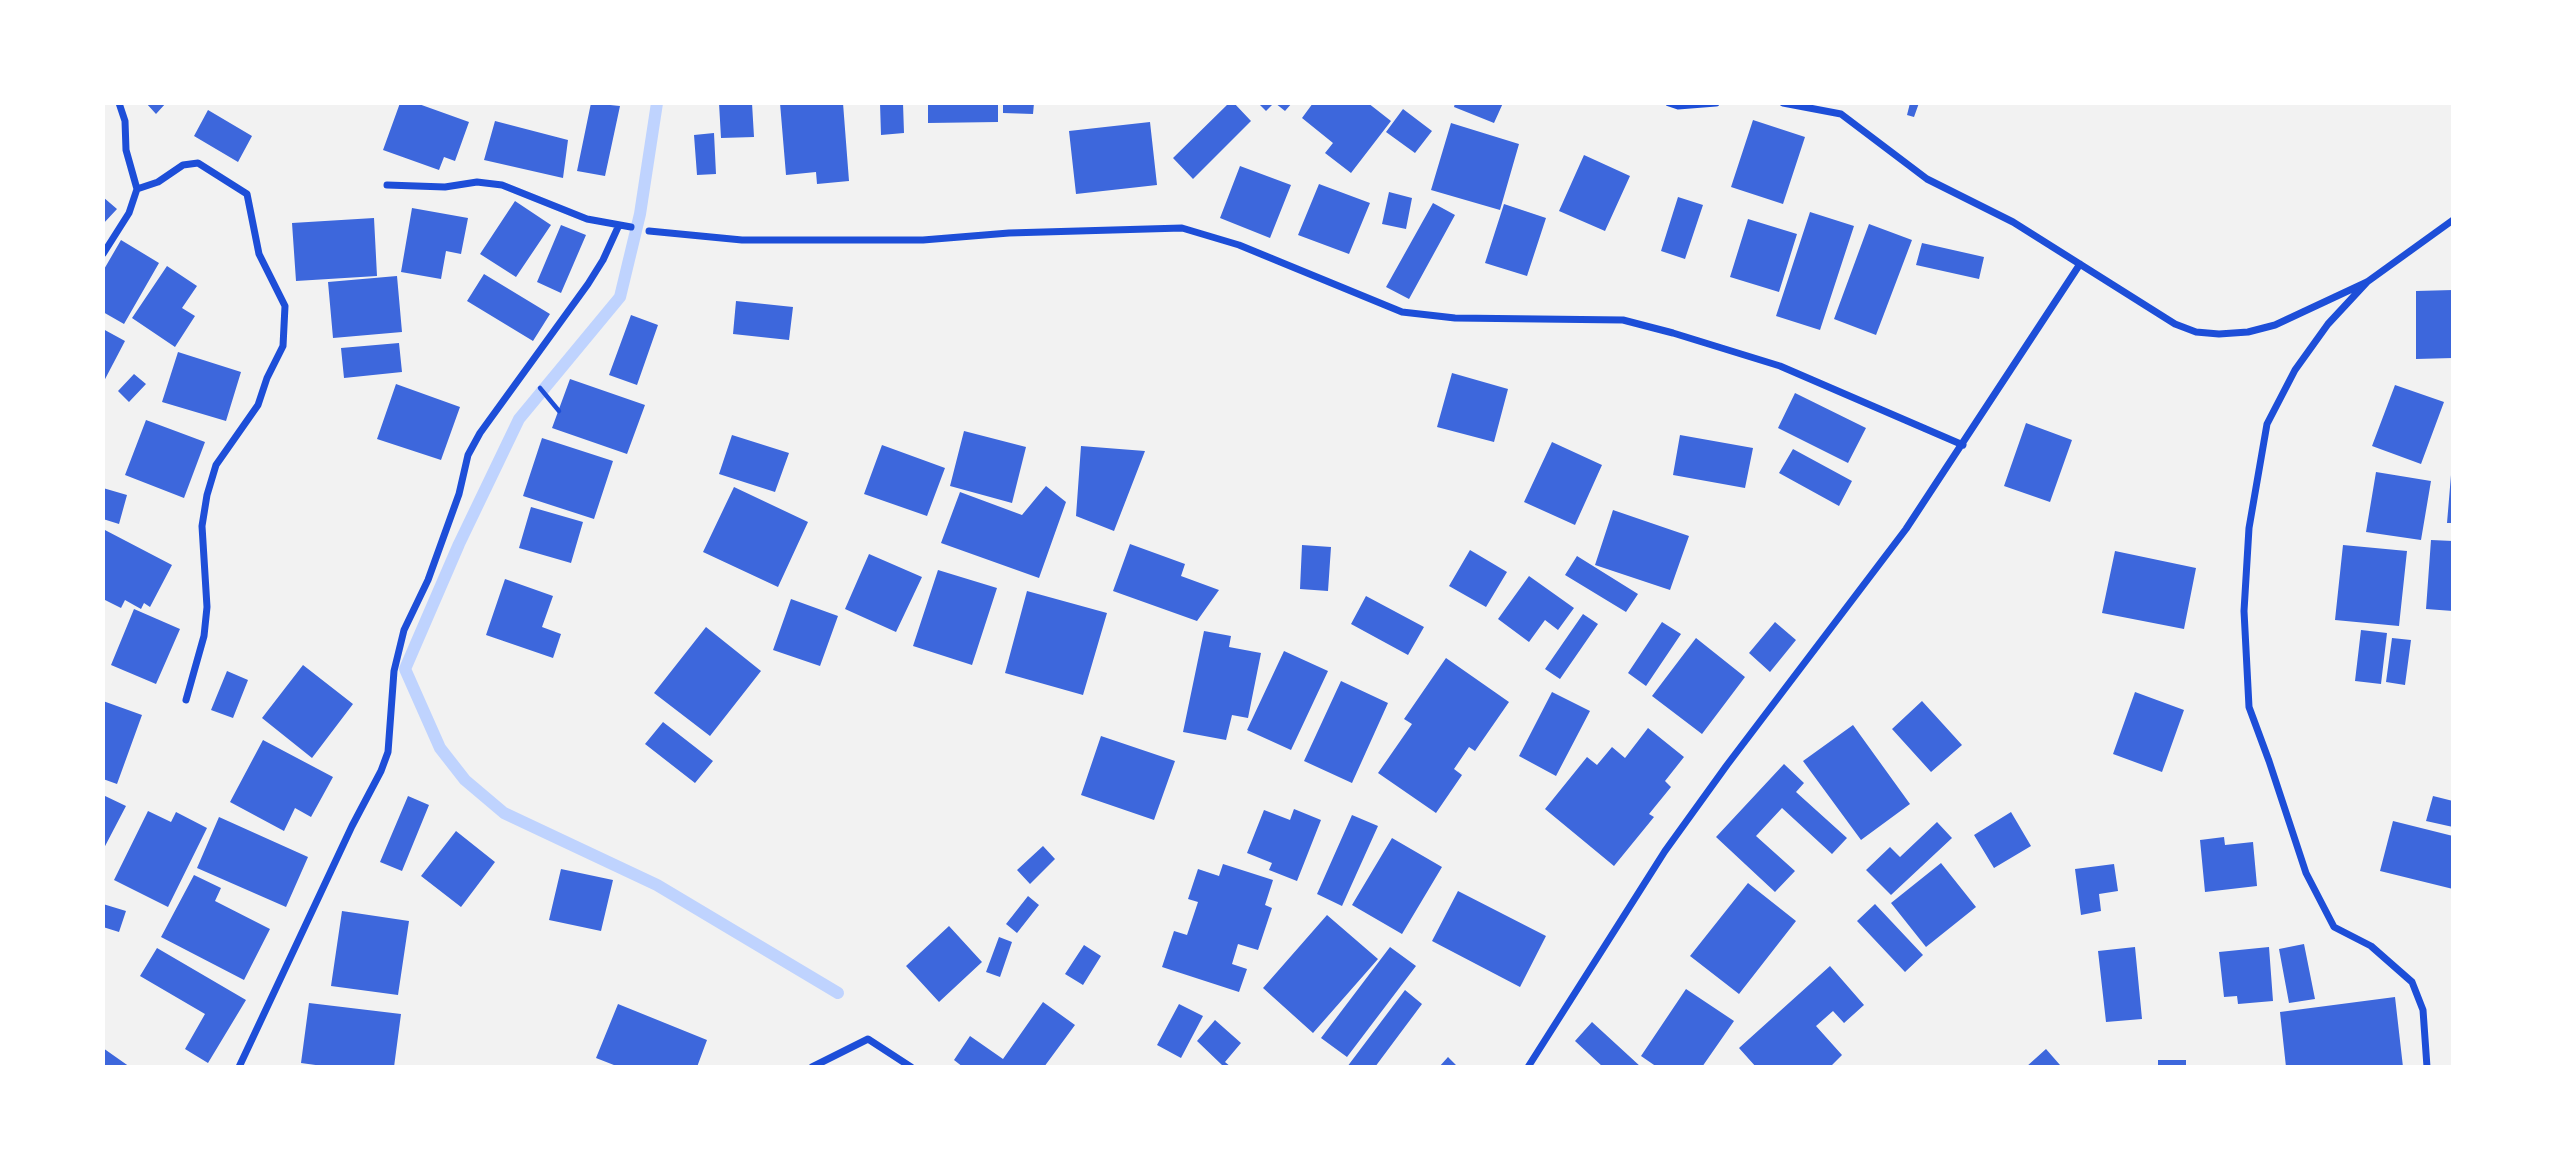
<!DOCTYPE html>
<style>
body{margin:0}
#map{position:relative;width:2556px;height:1170px;overflow:hidden;background:#f2f2f2;font-family:Lora,serif}
canvas{display:block}
.frame{position:absolute;inset:0;border:105px solid #fff;pointer-events:none}
</style>
<div id="map">
<canvas width="2556" height="1170"></canvas>
<div class="frame"></div>
</div>
<script>
const c = document.querySelector('canvas').getContext('2d');
c.lineJoin = 'round';
function trace(path, color, width, dash) {
  c.strokeStyle = color;
  c.lineWidth = width;
  c.lineCap = dash ? 'butt' : 'round';
  c.setLineDash(dash || []);
  c.stroke(path);
}
function fillPath(path, color) {
  c.fillStyle = color;
  c.fill(path, 'evenodd');
}
trace(new Path2D(`
 M657,103L640,214L620,297L519,419L459,544L405,669L440,748L465,780L504,813L657,885L838,993`), '#bfd3fe', 12);
fillPath(new Path2D(`
 M146,103H166L156,114Z
 M400,103H416L469,122L455,161L444,157L439,170L383,150Z
 M591,103L620,106L605,176L577,171Z
 M719,103H752L754,137L721,138Z
 M780,103H843L849,181L817,184L816,172L786,175Z
 M880,103H903L904,133L881,135Z
 M928,103H998V122L928,123Z
 M1003,103H1034L1033,114L1003,113Z
 M1229,103H1234L1251,121L1193,179L1173,158Z
 M1258,103H1274L1266,111Z
 M1275,103H1292L1285,111Z
 M1313,103H1368L1391,121L1351,173L1325,153L1333,143L1302,118Z
 M1455,103H1503L1494,123L1454,107Z
 M1910,103H1919L1914,117L1907,115Z
 M1403,109L1432,131L1415,153L1386,132Z
 M208,110L252,136L238,162L194,136Z
 M1753,120L1805,137L1783,204L1731,187Z
 M495,121L568,140L563,178L484,160Z
 M1150,122L1157,185L1076,194L1069,131Z
 M1451,123L1519,144L1500,210L1431,190Z
 M714,133L716,174L697,175L694,135Z
 M1584,155L1630,176L1605,231L1559,211Z
 M1240,166L1291,185L1270,238L1220,218Z
 M1319,184L1370,203L1349,254L1298,235Z
 M1389,192L1412,198L1406,229L1382,224Z
 M103,197L117,209L103,224Z
 M1678,197L1703,205L1685,259L1661,251Z
 M515,201L551,225L516,277L480,254Z
 M1433,203L1455,215L1409,299L1386,287Z
 M1504,204L1546,218L1527,276L1485,263Z
 M412,208L468,218L461,254L446,251L441,279L401,272Z
 M1810,212L1854,226L1820,330L1776,316Z
 M374,218L377,276L296,281L292,223Z
 M1748,219L1797,234L1779,292L1730,277Z
 M1869,224L1912,240L1876,335L1834,319Z
 M561,225L586,235L561,293L537,282Z
 M121,240L159,263L124,324L103,312V271Z
 M1922,243L1984,257L1979,279L1916,265Z
 M167,266L197,286L182,308L195,316L175,347L132,318Z
 M484,274L550,314L533,341L467,301Z
 M397,276L402,332L333,338L328,282Z
 M2453,290V358L2416,359V291Z
 M736,301L793,307L789,340L733,334Z
 M631,315L658,325L637,385L609,375Z
 M103,329L125,341L103,383Z
 M399,343L402,372L344,378L341,348Z
 M178,352L241,372L226,421L162,402Z
 M1452,373L1508,389L1494,442L1437,427Z
 M134,374L146,384L129,402L118,391Z
 M570,379L645,405L627,454L552,428Z
 M396,384L460,407L441,460L377,439Z
 M2395,385L2444,402L2421,464L2372,446Z
 M1795,393L1866,428L1848,463L1778,428Z
 M146,420L205,442L184,498L125,475Z
 M2026,423L2072,440L2050,502L2004,486Z
 M964,431L1026,447L1012,503L950,486Z
 M732,435L789,453L775,492L719,474Z
 M1680,435L1753,448L1745,488L1673,475Z
 M542,438L613,461L594,519L523,496Z
 M1552,442L1602,465L1575,525L1524,502Z
 M882,445L945,468L927,516L864,494Z
 M1081,446L1145,451L1114,531L1076,516Z
 M1793,449L1852,481L1839,506L1779,473Z
 M2376,472L2431,481L2421,540L2366,532Z
 M2451,475H2453V523H2447Z
 M1046,486L1066,502L1039,578L941,543L960,492L1022,515Z
 M734,487L808,522L778,587L703,552Z
 M103,488L127,495L119,524L103,519Z
 M531,507L583,522L571,563L519,548Z
 M1613,510L1689,536L1670,590L1595,565Z
 M103,529L172,565L150,607L144,603L141,609L125,600L121,608L103,599Z
 M2431,540L2453,541V611L2426,609Z
 M1130,544L1185,564L1181,576L1219,590L1197,621L1113,591Z
 M1302,545L1331,547L1328,591L1300,589Z
 M2343,545L2407,551L2399,626L2335,620Z
 M1470,550L1507,572L1486,607L1449,586Z
 M2115,551L2196,568L2184,629L2102,613Z
 M869,554L922,577L896,632L845,609Z
 M1577,556L1638,594L1626,612L1565,575Z
 M938,570L997,588L972,665L913,646Z
 M1529,576L1574,608L1558,630L1545,620L1529,642L1498,619Z
 M505,579L553,596L542,627L561,634L553,658L486,635Z
 M1027,591L1107,613L1083,695L1005,673Z
 M1366,596L1424,627L1408,655L1351,624Z
 M791,599L838,616L820,666L773,650Z
 M134,609L180,629L156,684L111,665Z
 M1583,614L1598,624L1560,679L1545,669Z
 M1662,622L1681,634L1646,686L1628,673Z
 M1775,622L1796,640L1770,672L1749,653Z
 M706,627L761,671L710,736L654,693Z
 M2361,630L2387,633L2381,684L2355,681Z
 M1204,631L1231,636L1229,647L1261,653L1248,718L1232,715L1226,740L1183,732Z
 M1696,638L1745,677L1702,734L1652,696Z
 M2392,638L2411,640L2405,685L2386,682Z
 M1284,651L1328,671L1291,750L1247,730Z
 M1446,658L1509,702L1475,751L1469,747L1454,769L1462,775L1436,813L1378,773L1412,724L1404,719Z
 M303,665L353,704L312,758L262,718Z
 M227,671L248,680L233,718L211,710Z
 M1341,681L1388,703L1352,783L1304,761Z
 M1552,692L1590,711L1556,776L1519,756Z
 M2135,692L2184,710L2162,772L2113,754Z
 M103,701L142,715L117,784L103,779Z
 M1922,701L1962,745L1931,772L1892,729Z
 M663,722L713,761L695,783L645,744Z
 M1853,725L1910,804L1861,840L1803,761Z
 M1648,728L1684,757L1665,781L1671,787L1649,814L1654,817L1614,866L1545,809L1587,757L1597,765L1612,747L1625,758Z
 M1101,736L1175,761L1154,820L1081,795Z
 M263,740L333,777L311,817L295,808L284,831L230,802Z
 M1784,764L1804,783L1796,792L1847,838L1832,854L1782,808L1756,836L1795,871L1775,892L1716,837Z
 M103,795L126,806L103,850Z
 M408,796L429,805L402,871L380,862Z
 M2433,796L2453,801V827L2426,821Z
 M1294,809L1321,820L1297,881L1269,870L1272,863L1247,853L1264,810L1290,820Z
 M148,811L171,822L176,812L207,828L168,907L114,880Z
 M2011,812L2031,846L1994,868L1974,835Z
 M1352,815L1378,826L1342,906L1317,894Z
 M219,817L308,857L286,907L197,868Z
 M2393,821L2453,836V889L2380,871Z
 M1937,822L1952,838L1891,895L1866,870L1890,847L1900,857Z
 M456,831L495,862L461,907L421,876Z
 M2224,837L2225,845L2253,842L2257,886L2205,892L2200,840Z
 M1392,838L1442,867L1402,934L1352,905Z
 M1043,846L1055,859L1030,884L1017,870Z
 M1941,863L1976,907L1926,947L1891,903Z
 M1223,864L1273,880L1265,905L1272,908L1258,950L1238,944L1232,964L1247,969L1239,992L1162,967L1174,931L1187,935L1198,902L1188,899L1198,869L1219,876Z
 M2114,864L2118,891L2099,894L2101,911L2081,915L2075,869Z
 M561,869L613,880L601,931L549,920Z
 M194,875L221,888L215,901L270,929L244,980L161,937Z
 M1748,883L1796,921L1739,994L1690,956Z
 M1458,891L1546,936L1520,987L1432,941Z
 M1028,896L1039,905L1017,933L1006,924Z
 M103,904L126,911L119,932L103,927Z
 M1875,904L1923,955L1905,972L1857,921Z
 M342,911L409,921L398,995L331,986Z
 M1327,915L1378,959L1313,1033L1263,988Z
 M949,926L982,962L939,1002L906,966Z
 M999,937L1012,942L1000,977L986,972Z
 M2304,944L2315,999L2289,1003L2279,949Z
 M1084,945L1101,956L1083,985L1065,974Z
 M1390,947L1416,966L1347,1057L1321,1038Z
 M2135,947L2142,1019L2106,1022L2098,951Z
 M2269,947L2273,1001L2238,1004L2237,996L2224,997L2219,952Z
 M157,948L246,1000L208,1063L185,1049L205,1014L140,976Z
 M1830,966L1864,1005L1844,1023L1833,1011L1816,1026L1842,1055L1830,1067H1756L1739,1048Z
 M1686,989L1734,1021L1702,1067H1657L1641,1056Z
 M1405,990L1422,1004L1375,1067H1347Z
 M2395,997L2403,1067H2286L2280,1012Z
 M1043,1002L1075,1025L1044,1067H963L954,1060L970,1036L1003,1059Z
 M309,1003L401,1014L394,1067H330L301,1063Z
 M618,1004L707,1040L697,1067H619L596,1058Z
 M1179,1004L1203,1016L1181,1058L1157,1045Z
 M1215,1020L1241,1043L1225,1062L1231,1067H1221L1222,1065L1197,1041Z
 M1592,1022L1641,1067H1603L1575,1041Z
 M103,1048L130,1067H103Z
 M2046,1049L2060,1065L2058,1067H2026Z
 M1448,1057L1458,1067H1439Z
 M2158,1060H2186V1067H2158Z`), '#3d67dc');
trace(new Path2D(`
 M540,388L559,411`), '#1d4ed8', 4.5);
trace(new Path2D(`
 M1669,103L1678,106L1716,103
 M1783,103L1841,114L1927,179L2013,222L2175,324L2196,332L2219,334L2248,332L2275,325L2367,282L2453,220
 M387,185L445,187L477,182L502,185L587,219L631,227
 M137,189L158,182L183,165L198,163L247,194L259,254L285,306L283,346L267,378L258,405L216,465L207,495L202,526L207,607L204,636L186,700
 M649,231L742,240H923L1009,233L1182,228L1239,245L1402,312L1455,318L1623,320L1673,333L1780,366L1963,445
 M103,254L129,213L137,189L126,150L125,121L119,103
 M2367,282L2328,324L2295,370L2267,424L2249,528L2244,611L2249,707L2269,761L2306,873L2334,927L2371,946L2412,982L2423,1010L2427,1067
 M239,1067L352,826L381,771L388,752L394,671L404,630L428,580L459,494L468,455L480,433L588,284L603,260L619,225
 M812,1067L868,1039L911,1067
 M1528,1067L1665,851L1727,765L1906,529L2080,264`), '#1d4ed8', 7);
</script>
